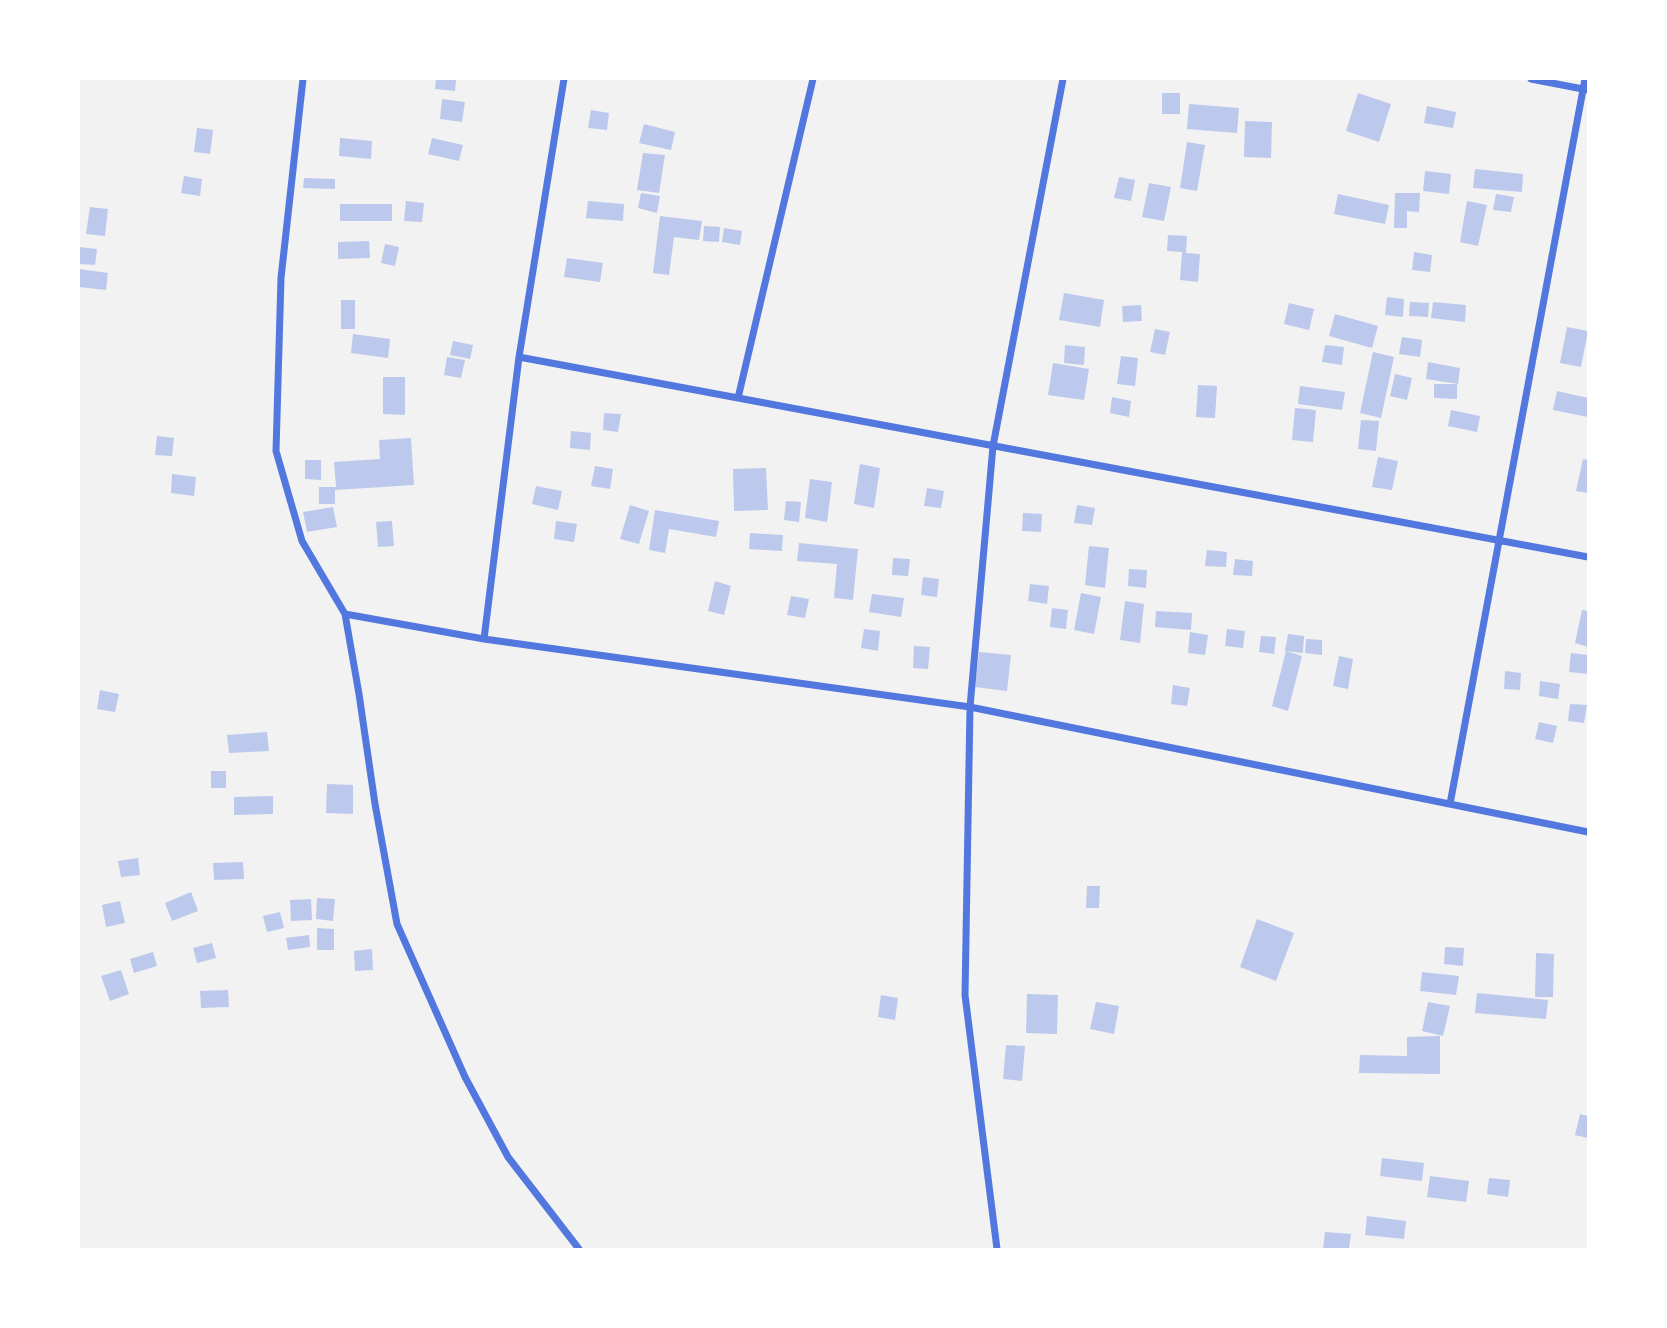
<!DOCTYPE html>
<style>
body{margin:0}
#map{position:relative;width:1667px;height:1328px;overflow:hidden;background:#f2f2f2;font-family:"PT Sans",sans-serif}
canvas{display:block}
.frame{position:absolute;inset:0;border:80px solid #fff;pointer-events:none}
</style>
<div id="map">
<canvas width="1667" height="1328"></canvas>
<div class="frame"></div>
</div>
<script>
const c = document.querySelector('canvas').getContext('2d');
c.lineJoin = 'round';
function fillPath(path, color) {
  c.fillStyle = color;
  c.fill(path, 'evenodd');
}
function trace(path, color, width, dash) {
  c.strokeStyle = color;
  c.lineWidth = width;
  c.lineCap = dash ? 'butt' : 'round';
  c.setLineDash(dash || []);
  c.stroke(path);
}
fillPath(new Path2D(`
 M436,79H456L455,91L435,89Z
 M1162,93H1180V114H1162Z
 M1358,93L1391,104L1379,142L1346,131Z
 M442,99L465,102L462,122L440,119Z
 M1189,104L1239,108L1237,133L1187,129Z
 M1427,106L1456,112L1453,128L1424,123Z
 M591,110L609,113L607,130L588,128Z
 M1245,121L1272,122L1271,158L1244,157Z
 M644,124L675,132L671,150L639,143Z
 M197,128L213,130L210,154L194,152Z
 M340,138L372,141L371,159L339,156Z
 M432,138L463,145L459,161L428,154Z
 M1187,142L1205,145L1197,191L1180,188Z
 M643,153L665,155L659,193L637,190Z
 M1475,169L1523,174L1522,192L1473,188Z
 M1425,171L1451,174L1449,194L1423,191Z
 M184,176L202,179L200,196L181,193Z
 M1119,177L1135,180L1131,201L1114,198Z
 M304,178L335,179V189L303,188Z
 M1149,183L1171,187L1164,221L1142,217Z
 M641,193L660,196L657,213L638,208Z
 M1395,193H1420L1419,212L1407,211V228H1394Z
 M1338,194L1389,205L1385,224L1334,214Z
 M1496,194L1514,197L1511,212L1493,210Z
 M406,201L424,203L422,222L404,221Z
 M588,201L624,204L623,221L586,218Z
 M1467,201L1487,205L1478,246L1460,242Z
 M340,204H392V221H340Z
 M90,207L108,209L105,236L86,234Z
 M660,216L702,221L699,240L674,237L669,275L653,273Z
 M704,226L720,227L719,242L703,241Z
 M724,228L742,231L740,245L722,242Z
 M1168,235L1187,236L1186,253L1200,254L1198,282L1180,280L1182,252L1167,251Z
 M369,241L370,258L338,259V242Z
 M385,244L399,247L395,266L381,263Z
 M79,247L97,249L95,265L79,264Z
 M1414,252L1432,255L1430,272L1412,270Z
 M567,258L603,263L600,282L564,277Z
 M79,269L108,273L106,290L79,287Z
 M1064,293L1104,300L1100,327L1059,320Z
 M1387,297L1404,299L1403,317L1385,315Z
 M341,300H355V329H341Z
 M1410,302L1429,303L1428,317L1409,316Z
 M1433,302L1466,305L1465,322L1431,318Z
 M1289,303L1314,309L1309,330L1284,324Z
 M1141,305L1142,321L1123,322L1122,306Z
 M1335,314L1378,326L1372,348L1329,336Z
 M1567,327L1588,331L1581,367L1560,363Z
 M1155,329L1170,332L1165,355L1150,352Z
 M353,334L390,339L388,358L351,353Z
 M1402,337L1422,340L1420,357L1399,354Z
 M453,341L473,345L470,359L450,355Z
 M1065,345L1085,347L1084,365L1064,363Z
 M1325,345L1344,347L1342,365L1322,362Z
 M1373,352L1394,357L1381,418L1360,413Z
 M1121,356L1138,358L1135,386L1117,384Z
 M447,357L465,360L461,378L444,375Z
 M1428,362L1460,368L1458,384L1426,379Z
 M1053,363L1089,369L1084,400L1048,395Z
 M1395,374L1412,378L1407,400L1390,396Z
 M383,377H405V415L383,414Z
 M1434,384H1457V399L1434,398Z
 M1198,385L1217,386L1215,418L1196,417Z
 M1300,386L1345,392L1342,410L1298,404Z
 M1557,391L1588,398V417L1553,410Z
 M1112,397L1131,401L1129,417L1110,413Z
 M1295,408L1316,410L1313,442L1292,440Z
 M1451,410L1480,416L1477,432L1448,426Z
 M604,413L621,414L618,432L603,430Z
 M1361,420L1379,421L1376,451L1358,449Z
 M571,431L591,433L590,450L570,448Z
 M157,436L174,438L172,456L155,455Z
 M411,438L414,485L335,490V504H319V487H336L334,462L380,459L379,440Z
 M1378,457L1398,461L1392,490L1372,487Z
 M1583,459L1588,460V493L1576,491Z
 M305,460H321V480L305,479Z
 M860,464L880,468L874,508L854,504Z
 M595,466L613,469L610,489L591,486Z
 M766,468L768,510L734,511L733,469Z
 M172,474L196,477L194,496L171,493Z
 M810,479L832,482L827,522L805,518Z
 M536,486L562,491L558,510L532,504Z
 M927,488L944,491L941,508L924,506Z
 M786,501L801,502L799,522L784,520Z
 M630,505L649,511L639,544L620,539Z
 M1077,505L1095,508L1092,525L1074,523Z
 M333,507L337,527L307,532L303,512Z
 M655,510L719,521L716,537L669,529L665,553L649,550Z
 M1023,513L1042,514L1041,532L1022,531Z
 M392,521L394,546L378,547L376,522Z
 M556,521L577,524L574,542L554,539Z
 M750,533L783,535L782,551L749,549Z
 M799,543L858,549L853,600L834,598L837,564L797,561Z
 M1089,546L1109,548L1105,588L1085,585Z
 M1207,550L1227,552L1226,567L1205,566Z
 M893,558L910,559L908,576L892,575Z
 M1235,559L1253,561L1252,576L1233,575Z
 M1129,569L1147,570L1146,588L1128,586Z
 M923,577L939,579L937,597L921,595Z
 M715,581L731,586L724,615L708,611Z
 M1030,584L1049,586L1047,604L1028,601Z
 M1081,593L1101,597L1094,634L1074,630Z
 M872,594L904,598L901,617L869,612Z
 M791,596L809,599L805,618L787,615Z
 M1125,601L1144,604L1140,643L1120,640Z
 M1052,608L1068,610L1066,629L1050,627Z
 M1582,610L1588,611V647L1575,643Z
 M1156,611L1192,613L1191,630L1155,627Z
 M864,629L880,631L878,651L861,648Z
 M1227,629L1245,631L1243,648L1225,646Z
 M1190,632L1208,635L1205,655L1188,653Z
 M1288,634L1304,636L1303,653L1285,651Z
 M1261,636L1276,637L1274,654L1259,652Z
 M1306,639L1322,640V655L1305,653Z
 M914,646L930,647L928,669L913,668Z
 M1286,651L1302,656L1288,711L1272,706Z
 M979,652L1011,655L1007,691L975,687Z
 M1571,653L1588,655V674L1569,672Z
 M1339,656L1353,659L1348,689L1333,686Z
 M1505,671L1521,673L1520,690L1504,689Z
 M1540,681L1560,684L1558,699L1539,696Z
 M1173,685L1190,688L1187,706L1171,704Z
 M100,690L119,694L115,712L97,709Z
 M1570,704L1587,705L1584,723L1568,721Z
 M1539,722L1557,726L1553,743L1535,739Z
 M267,732L269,751L229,753L227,735Z
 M211,771H226V788H211Z
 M327,784L353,785V814L326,813Z
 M273,796V814L234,815V797Z
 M138,858L140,875L121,877L118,861Z
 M243,862L244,879L214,880L213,863Z
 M1087,886H1100L1099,908H1086Z
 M191,892L198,911L172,921L165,903Z
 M317,898L335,899L333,921L316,919Z
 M311,899L312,920L291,921L290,900Z
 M120,901L125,923L106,927L102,905Z
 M280,912L284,928L267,932L263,916Z
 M1257,919L1294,933L1276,981L1240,967Z
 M317,928L334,929V950H317Z
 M309,935L310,947L288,950L286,938Z
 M212,943L216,958L197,963L193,948Z
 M1445,947L1464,948L1463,966L1444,964Z
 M372,949L373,970L355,971L354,951Z
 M153,952L157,966L134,973L130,959Z
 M1536,953L1554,954L1553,997H1535Z
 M121,970L129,994L110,1001L101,976Z
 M1422,972L1459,976L1456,995L1420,991Z
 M228,990L229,1007L201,1008L200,991Z
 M1477,993L1548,1000L1546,1019L1475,1013Z
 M1027,994L1058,995L1057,1034L1026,1033Z
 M881,995L898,998L895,1020L878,1017Z
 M1096,1002L1119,1006L1114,1034L1090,1029Z
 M1428,1002L1450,1006L1443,1036L1422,1031Z
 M1440,1036V1074L1359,1073L1360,1055L1407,1056V1037Z
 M1006,1045L1025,1046L1022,1081L1003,1079Z
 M1580,1114L1588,1116V1138L1575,1135Z
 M1382,1158L1424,1163L1422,1181L1380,1176Z
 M1430,1176L1469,1181L1466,1202L1427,1197Z
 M1489,1178L1510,1180L1508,1197L1487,1194Z
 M1367,1216L1406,1221L1404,1239L1365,1235Z
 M1325,1232L1351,1234L1349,1249H1323Z`), '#bdc9ec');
trace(new Path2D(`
 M303,79L281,278L276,451L302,541L345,614L359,694L375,804L397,924L465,1077L508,1157L579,1249
 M1531,79L1588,90
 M519,357L1588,557
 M738,398L813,79
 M345,614L484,639L970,707L1588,832
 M484,639L519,357L564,79
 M1450,804L1585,79
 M997,1249L965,995L970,707L993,446L1063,79`), '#5277de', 7);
</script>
